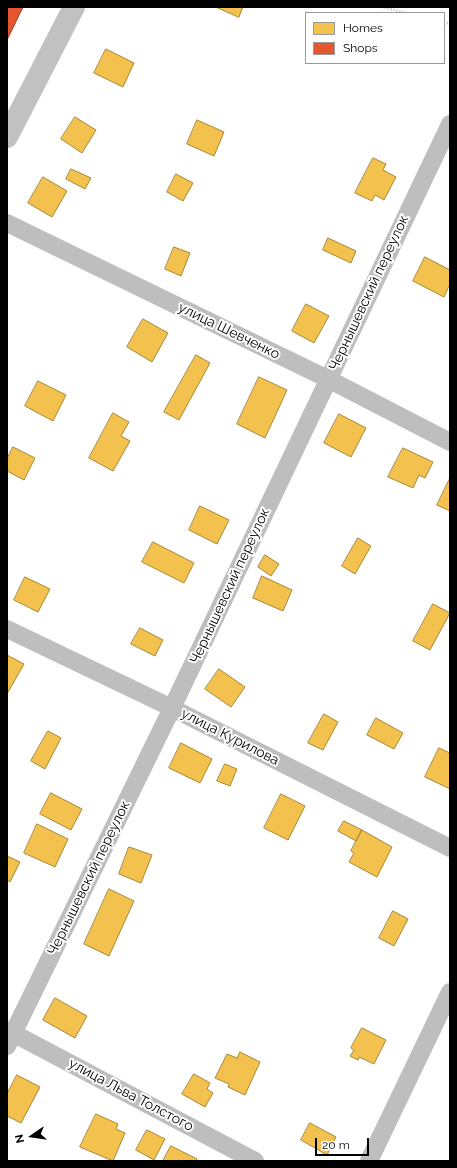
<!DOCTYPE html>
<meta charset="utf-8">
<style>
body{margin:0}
#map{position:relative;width:457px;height:1168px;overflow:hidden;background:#fff;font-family:Raleway,sans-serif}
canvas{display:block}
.frame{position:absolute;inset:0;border:8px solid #000;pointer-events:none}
.legend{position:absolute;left:305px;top:12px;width:140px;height:52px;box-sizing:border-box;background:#fff;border:1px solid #999;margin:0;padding:5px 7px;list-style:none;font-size:12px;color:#000}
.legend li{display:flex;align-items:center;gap:8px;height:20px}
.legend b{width:20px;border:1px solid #999}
.north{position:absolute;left:12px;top:1116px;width:40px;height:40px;-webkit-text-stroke:3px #fff;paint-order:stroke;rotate:257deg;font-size:11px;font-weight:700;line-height:16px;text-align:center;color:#000}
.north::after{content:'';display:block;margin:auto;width:14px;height:18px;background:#000;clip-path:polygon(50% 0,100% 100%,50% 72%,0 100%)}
.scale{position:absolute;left:315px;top:1138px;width:54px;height:18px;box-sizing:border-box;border:2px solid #000;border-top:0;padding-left:5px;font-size:12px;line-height:14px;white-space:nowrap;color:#000;-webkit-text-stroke:3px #fff;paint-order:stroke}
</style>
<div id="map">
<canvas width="457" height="1168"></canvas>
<div class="frame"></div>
<ul class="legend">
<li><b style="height:11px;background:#f2c14e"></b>Homes</li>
<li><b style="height:11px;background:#e4572e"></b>Shops</li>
</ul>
<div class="north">N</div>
<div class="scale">20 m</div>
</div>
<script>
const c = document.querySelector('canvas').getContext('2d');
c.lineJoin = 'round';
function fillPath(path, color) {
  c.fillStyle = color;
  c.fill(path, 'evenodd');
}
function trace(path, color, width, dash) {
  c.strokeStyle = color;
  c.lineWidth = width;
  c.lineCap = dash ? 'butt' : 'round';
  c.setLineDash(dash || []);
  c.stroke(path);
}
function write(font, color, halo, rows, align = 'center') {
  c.font = font + ' Raleway,sans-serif';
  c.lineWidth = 4;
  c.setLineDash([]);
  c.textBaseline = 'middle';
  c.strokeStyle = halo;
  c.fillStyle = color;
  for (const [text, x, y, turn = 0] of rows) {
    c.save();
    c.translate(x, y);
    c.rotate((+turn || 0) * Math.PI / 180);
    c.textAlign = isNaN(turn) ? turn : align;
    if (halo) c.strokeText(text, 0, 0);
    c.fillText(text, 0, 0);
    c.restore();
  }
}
const homes = new Path2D(`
 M216,7H243L239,17Z
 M106,49L134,63L123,87L94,73Z
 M75,117L96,130L82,153L61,139Z
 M197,120L224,132L214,156L187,144Z
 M373,158L386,164L383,170L396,177L384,200L375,195L372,201L355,193Z
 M71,169L91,178L85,189L66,179Z
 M176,174L193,183L183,201L167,192Z
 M43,177L67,191L52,217L28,203Z
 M328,238L356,251L351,263L323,250Z
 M174,247L190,253L181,276L165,269Z
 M425,257L450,270V284L444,297L413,281Z
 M306,304L329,316L314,343L292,331Z
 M143,319L168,333L152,362L127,347Z
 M196,355L210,363L179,420L164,412Z
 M259,377L287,390L265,438L237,424Z
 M38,381L66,395L53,421L25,406Z
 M113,413L129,422L121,436L130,441L113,471L89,458Z
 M339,414L366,428L351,457L324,443Z
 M13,447L35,458L24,480L7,471V459Z
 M403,448L433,462L425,478L419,475L413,488L388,477Z
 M450,478V511L437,505Z
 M200,506L229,520L217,544L189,530Z
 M358,538L371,546L355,574L342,566Z
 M153,542L194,563L184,583L142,562Z
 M265,555L279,564L271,576L258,567Z
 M262,576L292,590L283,611L253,598Z
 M25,577L50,589L38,612L14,600Z
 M433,604L450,613L430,650L413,641Z
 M140,628L163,640L155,656L131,644Z
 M7,655L24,664L7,694Z
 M219,669L245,687L231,707L205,689Z
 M324,714L338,722L323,750L308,743Z
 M376,718L403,733L394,749L367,735Z
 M48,731L61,738L45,769L31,761Z
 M181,743L212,759L200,783L169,768Z
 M439,748L450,753V789L425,777Z
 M225,764L237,769L230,786L217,781Z
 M51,793L82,809L71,830L40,814Z
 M281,794L305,806L288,840L264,828Z
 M344,821L362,830L356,841L338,831Z
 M37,824L68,839L55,867L24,853Z
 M362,830L392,847L377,877L349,862L354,853L351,851Z
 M129,847L152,855L141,883L119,874Z
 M7,856L20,862L10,882L7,880Z
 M109,889L134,901L109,956L84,944Z
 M393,911L408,919L394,946L379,938Z
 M55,998L87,1016L75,1038L43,1020Z
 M362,1028L386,1040L374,1064L359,1057L358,1060L350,1056L354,1050L351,1048Z
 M240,1052L260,1062L245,1095L228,1087L229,1084L215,1078L227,1054L237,1058Z
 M194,1074L210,1083L207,1089L213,1093L205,1107L182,1094Z
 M17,1075L40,1087L21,1123L7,1116V1094Z
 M96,1114L118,1124L116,1129L125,1133L113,1161L80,1147Z
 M310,1123L336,1137L327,1155L301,1140Z
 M147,1130L165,1139L154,1160L136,1150Z
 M171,1146L197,1159L196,1161H163Z`);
fillPath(homes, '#f2c14e');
trace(homes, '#a98737', 1);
const shops = new Path2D(`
 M7,7H23L7,40Z`);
fillPath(shops, '#e4572e');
trace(shops, '#a03d20', 1);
trace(new Path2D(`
 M382,7L406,13
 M444,22L450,24`), '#b8b8b8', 2.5, [1, 2]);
trace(new Path2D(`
 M7,223L328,379L450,442
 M7,629L172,708L450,848
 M7,1030L255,1161
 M7,1046L172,708L450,124
 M369,1161L450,992`), '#bebebe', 18);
trace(new Path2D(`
 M7,137L74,7`), '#c1c1c1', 22);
write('14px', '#000', '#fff', [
 ["Чернышевский переулок",369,293,-65],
 ["улица Шевченко",229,331,26],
 ["Чернышевский переулок",230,586,-65],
 ["улица Курилова",230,737,27],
 ["Чернышевский переулок",89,878,-64],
 ["улица Льва Толстого",131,1095,28]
]);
</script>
